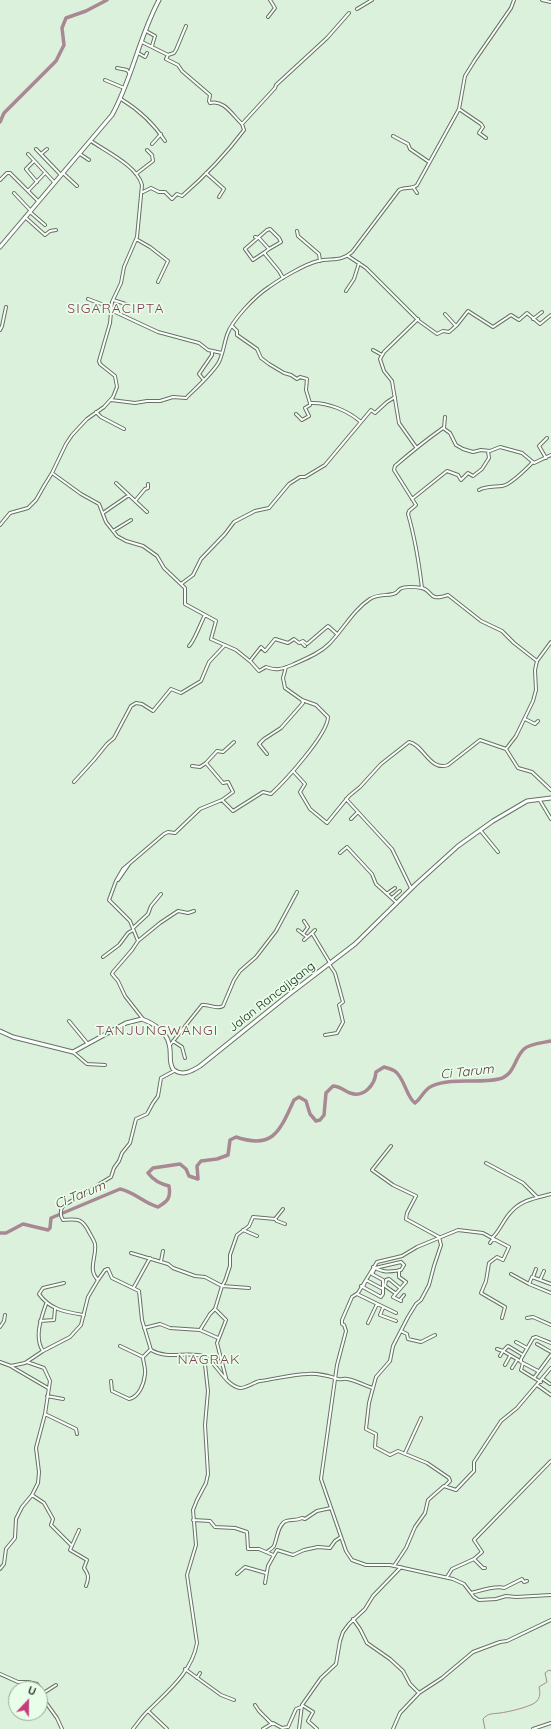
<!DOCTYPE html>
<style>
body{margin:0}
#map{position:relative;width:551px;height:1729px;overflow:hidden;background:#dcf1db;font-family:Quicksand,sans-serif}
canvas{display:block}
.north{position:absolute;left:8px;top:1681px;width:40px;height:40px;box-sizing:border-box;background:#e9fee9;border:1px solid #99a999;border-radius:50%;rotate:22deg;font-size:11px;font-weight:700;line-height:16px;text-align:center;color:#222a22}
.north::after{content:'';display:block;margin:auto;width:14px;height:18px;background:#c53d7c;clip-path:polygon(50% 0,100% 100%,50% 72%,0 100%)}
</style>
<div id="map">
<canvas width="551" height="1729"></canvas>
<div class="north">U</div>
</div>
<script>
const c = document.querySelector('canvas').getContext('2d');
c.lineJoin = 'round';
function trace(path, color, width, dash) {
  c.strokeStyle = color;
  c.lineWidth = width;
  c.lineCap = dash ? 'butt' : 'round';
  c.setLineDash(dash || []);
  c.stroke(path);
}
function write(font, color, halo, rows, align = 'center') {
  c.font = font + ' Quicksand,sans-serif';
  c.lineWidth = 3.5;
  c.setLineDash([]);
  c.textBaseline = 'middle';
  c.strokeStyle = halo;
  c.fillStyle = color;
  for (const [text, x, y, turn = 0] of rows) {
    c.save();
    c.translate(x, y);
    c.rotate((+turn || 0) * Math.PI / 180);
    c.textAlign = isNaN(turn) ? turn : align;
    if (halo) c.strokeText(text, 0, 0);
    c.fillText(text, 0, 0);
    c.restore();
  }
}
trace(new Path2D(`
 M485,1729L483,1719C488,1713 492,1714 500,1713C508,1712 530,1707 536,1702C541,1697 540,1692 539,1687L547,1682L545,1673L549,1670L551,1671`), '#a88993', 1);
trace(new Path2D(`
 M0,122L4,113L56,61L64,45L62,28L66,18L86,11L107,0
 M0,1233H6L23,1224L48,1230L50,1228L51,1218L120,1189C135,1192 143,1203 158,1207C168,1201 171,1198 169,1186C160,1184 154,1181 148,1173L153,1168L180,1164L186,1169L189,1176L198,1179L197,1166L201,1161L217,1159L228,1155L230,1140L236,1137C274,1150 280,1130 294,1100L299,1097L306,1101L310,1114L316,1121L320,1120L324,1115L326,1093L333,1086C340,1086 344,1091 350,1093C364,1098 375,1085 376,1072L384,1067C387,1068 393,1069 396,1072C405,1080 407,1098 415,1103C422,1098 423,1090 432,1086C453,1077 478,1084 499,1079C515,1075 514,1058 524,1049C531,1043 543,1043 551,1041`), '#a88993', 3.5);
const minor = new Path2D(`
 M542,0L551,2
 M357,9L372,0
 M268,17L275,8L270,0
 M146,31L155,36L152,46
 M142,42L168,55
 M138,53L145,57L147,53
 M168,55L166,59L178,65L182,71L210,95L209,101L210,103C224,99 233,116 242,124
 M168,55L174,53L176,50L186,26
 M117,68L127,70L130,74
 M105,80L124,88
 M121,99C139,110 154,124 165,141
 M459,109L481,124L483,127L479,133L486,138
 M393,136L408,144L410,149L429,162
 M152,144L161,134
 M36,149L61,175
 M28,154L54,182
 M41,154L47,149
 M80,154L89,160
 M34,161L26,169L37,182
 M63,173L77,186
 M206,173L224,189L219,197
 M136,174L153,161L152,155L147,150
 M0,180L7,173H10L38,201
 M413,187L417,193
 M28,191L45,173
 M143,192L151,188L159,192H165L172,199L177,194L182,196C205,176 226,154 244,130L242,124L275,88L276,85L327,38L349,13
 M14,193L30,210
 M30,212L45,225
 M25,217L45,235L50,231L56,230
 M297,231L298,236L319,254L320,261
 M255,237L259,238L269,249L265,252V254L279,271L283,278
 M136,239L150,247L168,261L158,282
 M265,252L253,260L245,249L267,230L270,229L279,238L281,242L269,249
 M348,256L366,268L419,321L437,334L443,331L449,332L457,325L468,311L493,327L511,315L519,320L527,313L540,324L551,315
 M346,291L354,279L359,263
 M88,299L112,308
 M113,300L129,305
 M113,311L158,332L199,343L208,350L222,353
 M445,314L456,326
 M533,319L542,312
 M0,330L2,326L6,307
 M373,350L382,355
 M203,379L199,374L212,355V351
 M111,400L135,403L147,401H160L173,397L186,398C196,388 213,373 219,362C223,354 224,344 227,335C232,320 255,296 269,287C280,279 305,264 318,261C331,258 341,262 352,252L399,190C405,186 412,190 417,185L459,109L465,76L475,60L511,8L514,0
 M96,412L101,417L124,429
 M296,414L302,420L309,416L305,408L310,405V403
 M361,422L371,410L375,413L387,402L395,397
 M444,428L445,417
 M416,447L399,423L392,381L384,371L380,359L384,352L418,319
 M546,458L539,446L547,438
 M52,473L81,494L99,504L106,522L117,536L126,541L143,546L157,556L164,568L185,588V604L216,621L211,639L236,650L251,662L259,671L266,667C276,671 282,669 292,665C305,659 319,654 329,644C343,630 353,610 370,599C378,594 385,596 393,594C398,593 397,591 400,589C405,586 416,587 422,588C434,591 427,602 448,595L481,621L502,631L514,643L537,661
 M116,483L147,512
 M479,490C486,486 494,487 502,486C511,485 526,469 533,462
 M412,499L447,471L458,475L461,480L468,473L473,476L482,469L489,458L488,451
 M135,501L145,489L148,488V484
 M103,513L129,495
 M0,525L10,513L28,508L36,500L44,486L52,473L66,444L72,435L87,419L104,407L113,397L117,387L115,376L100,364L99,361L110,323L112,302L121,283L124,267L137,237L142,185C137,166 107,152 91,141
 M113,531L131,520
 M181,584L193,575L201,559L225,534L234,522L255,511L269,508L289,484L300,477H305L325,465L361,422C348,411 328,402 310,403L306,390L307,379L300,377L297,379L291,375L284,373L269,364L261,358L257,349L237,335V331L232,326
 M422,588C419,563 415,538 408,514L409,511L416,505L394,470L395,466C410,453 426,440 443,428L450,433L456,445L463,449L473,452L481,450L490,451L500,447L522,453L534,463L551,455
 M301,642L305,646
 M551,642L537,661L535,670L536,690L533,701L516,736L506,749L518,768L532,772L551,790
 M189,646C194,642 201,622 205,615
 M250,661L261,647L265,651L266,650L275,639L288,643L294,639L299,643L303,641L307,644L328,626L337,634
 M525,719L535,724L538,721
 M267,754L259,744L264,739L281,728L303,703L302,700
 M192,766L200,767L206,763
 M293,771L305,784L300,792L310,809L327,823L349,796L360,787L381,764L409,742C423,744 430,772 448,765L480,740L506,749
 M74,782L94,760L107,744L114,738L131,706L136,703L142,704L153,711L171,689L181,693L201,681L209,662L225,645
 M346,799L392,849L411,888
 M539,799L551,819
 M222,800L233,792L228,782L223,783L206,763L217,751L223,752L234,742
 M351,819L358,812
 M480,830L498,852
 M340,853L347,847L372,874L376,884L396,902
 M118,880L129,864
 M388,893L395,888
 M392,898L400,891
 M133,928L148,914L151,906L161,894
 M298,930L307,937
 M315,930L312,933L330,963
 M303,934L308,927L304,921
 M304,940L312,933
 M138,941L130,921L109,900L116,881L123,869L164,834L168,832L175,833L200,809L222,800L233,811L263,792L271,794C285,781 328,734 328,717L316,705L302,700L285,688L283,678L286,667
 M103,957L119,945L128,933L133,930
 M143,1019L125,996L118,981L112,974L113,972L132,950L138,941L160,923L178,911L188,913L194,911
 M69,1021L88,1044
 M325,1035L337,1033L343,1022L339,1005L343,1002L335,973L329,964
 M173,1041L182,1047L185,1058
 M170,1045L202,1005C209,1004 217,1010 223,1006L234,980L240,971L256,957L276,931L297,892
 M73,1052L87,1064L105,1065
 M174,1071L161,1078L158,1096L153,1103L147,1114L136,1119L130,1143L122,1153L119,1161L114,1168L111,1177L63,1206C60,1210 60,1216 63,1220C78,1219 82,1218 89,1232C91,1236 94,1240 95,1244C97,1257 87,1269 98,1280L105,1270L108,1269L112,1278L139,1291L142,1320L151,1350C168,1360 186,1351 204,1356C215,1360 225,1386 240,1388C247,1388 254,1382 260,1381C276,1379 293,1374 308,1374C319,1373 328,1376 338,1379C342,1380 344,1378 347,1379C356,1380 364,1386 373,1388L376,1377L390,1361L393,1346L408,1317L416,1304L421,1300L429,1285L434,1266L441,1245L439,1237L406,1219L407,1213L416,1196L393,1185L372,1170L391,1146
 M486,1163L523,1183L537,1197
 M551,1194C536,1198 521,1200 511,1212C503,1220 500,1231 492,1238L483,1233L458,1230L417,1247L402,1256L377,1262L358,1293L352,1297L342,1320V1324L344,1325L346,1331L337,1365L321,1479L346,1551L352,1560L366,1565H390L453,1579L464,1584L474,1597L479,1600L496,1599L506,1596L516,1597L551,1595
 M275,1219L277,1221L285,1224
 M243,1230L257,1236
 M492,1238L509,1247L503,1260L497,1257L489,1263L486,1281L481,1293L505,1307L502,1318
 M490,1243L493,1239
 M131,1253L168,1264L173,1268L195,1276L205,1277L222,1286L249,1288
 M161,1261L163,1251
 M399,1270V1277L406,1282L393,1297L401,1301
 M511,1274L529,1284L551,1293
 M533,1277L536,1269
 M540,1280L544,1271
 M64,1283L43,1288L39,1294C50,1310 66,1312 84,1315
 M529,1284L532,1277L551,1284
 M361,1286L381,1297L383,1294V1280L372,1274L375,1268L401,1262L404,1265L401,1270C388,1272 385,1273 373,1267
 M134,1287L150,1258
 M363,1287L366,1280L383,1289
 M395,1293L385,1286L386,1280L389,1279L400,1288
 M357,1294L396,1313
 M400,1300L404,1295
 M383,1308L380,1315L396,1321
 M215,1309L226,1320L217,1343L226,1378
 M527,1318L533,1317L551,1325
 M40,1321L54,1320L55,1309
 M368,1323L377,1304
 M0,1327L4,1321L5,1315
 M144,1328L160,1324L170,1328L200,1330L210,1314L215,1309L222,1286L225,1281L230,1266V1255L237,1235L249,1226L253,1217L275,1219L283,1209
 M200,1330L218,1338
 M401,1331L407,1334L408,1339L421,1342L435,1335
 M516,1342L527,1348
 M537,1344L551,1352
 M120,1346L143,1357
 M497,1349L503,1351L508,1346L523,1355
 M43,1351C34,1338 41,1318 46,1304
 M500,1356L503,1351L520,1361
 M0,1362L11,1366L25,1363L43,1351L70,1337L81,1325L88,1297L98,1280
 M523,1363L521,1370L534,1378
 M505,1365L510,1356
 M12,1367L48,1388
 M512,1368L517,1360
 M538,1371L521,1362V1359L533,1338L536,1337L551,1343
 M543,1379L550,1384
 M111,1381L112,1391L129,1399C139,1397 144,1384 145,1374C146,1368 143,1363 143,1357L150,1350
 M541,1382L534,1378L551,1355
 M537,1385L551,1395
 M373,1388L369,1403L366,1429L376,1434L375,1447L390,1455L398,1451L427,1463L449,1478L450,1481L446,1485
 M47,1396L63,1399
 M45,1414L76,1429L77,1434
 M405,1453L421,1418
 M32,1495L44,1503L53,1519L51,1525L72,1546
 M193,1520L210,1521L215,1527L235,1528L247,1532L248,1549H259L273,1555
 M79,1530L70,1550L87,1560L84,1568C89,1575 89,1578 86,1586
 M267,1552C269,1550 272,1549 274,1546C277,1539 278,1524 286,1521C291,1519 296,1521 302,1518L305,1519L317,1511L331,1508
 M474,1559L482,1552L474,1540L551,1461
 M394,1566L406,1548L415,1527L425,1513L428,1500L444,1486L456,1490L474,1471V1462L501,1421L517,1408L551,1368
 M0,1569L4,1564L6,1549L15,1538L16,1519L22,1507L32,1495L38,1483L39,1472L36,1448L45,1414L50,1381L44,1368L27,1362
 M237,1574L245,1567L266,1573
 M447,1577L452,1569L474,1559L483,1568H485
 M265,1583L268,1566L277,1550L293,1555L304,1550L318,1547L330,1548L335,1541L341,1537
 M471,1593C479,1591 497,1585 504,1588L522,1579L524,1582L527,1581
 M353,1619L360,1629L367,1643L390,1659L403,1671L410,1684L419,1693
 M185,1669L221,1695L234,1700
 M0,1674L18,1682H28L37,1684L41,1690L44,1700L57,1718L62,1729
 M197,1678L200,1673
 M42,1694L56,1685
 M255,1705L259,1711L271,1723
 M302,1705L313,1712L308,1721L317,1729
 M148,1711L167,1729
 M133,1729C138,1723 143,1715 149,1710C168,1691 192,1672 197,1643L187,1575L196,1545L193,1510L197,1500L206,1483L208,1474L205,1425L208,1391L204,1356
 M263,1729L273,1723L282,1728L288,1727L296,1709L301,1707
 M299,1729L302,1705L321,1678L336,1664L340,1641L343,1632L349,1624L365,1609L373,1596L401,1567
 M393,1729L400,1713L419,1693L442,1678L473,1652L500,1642L507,1641L551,1620
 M533,1729L551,1723`);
const major = new Path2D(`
 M0,247L112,115C132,79 139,37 159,0
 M0,1031L13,1037L73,1052L126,1023L142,1019C153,1023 167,1032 169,1044C172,1053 168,1061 173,1069C182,1077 192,1071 200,1066L287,996L355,944L416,884L458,846L493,821L527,801L551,798`);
trace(minor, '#627462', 4);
trace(major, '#627462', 5);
trace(minor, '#fff', 2);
trace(major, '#fff', 3);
write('12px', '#222a22', '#e9fee9', [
 ["Jalan Rancajigang",272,997,-38]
]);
write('italic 13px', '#5f3143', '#e9fee9', [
 ["Ci Tarum",467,1072,-6],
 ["Ci Tarum",80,1195,-22]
]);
c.letterSpacing = '1px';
write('14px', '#823d59', '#e9fee9', [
 ["SIGARACIPTA",116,309],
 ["TANJUNGWANGI",157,1031],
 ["NAGRAK",209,1360]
]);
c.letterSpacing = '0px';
</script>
